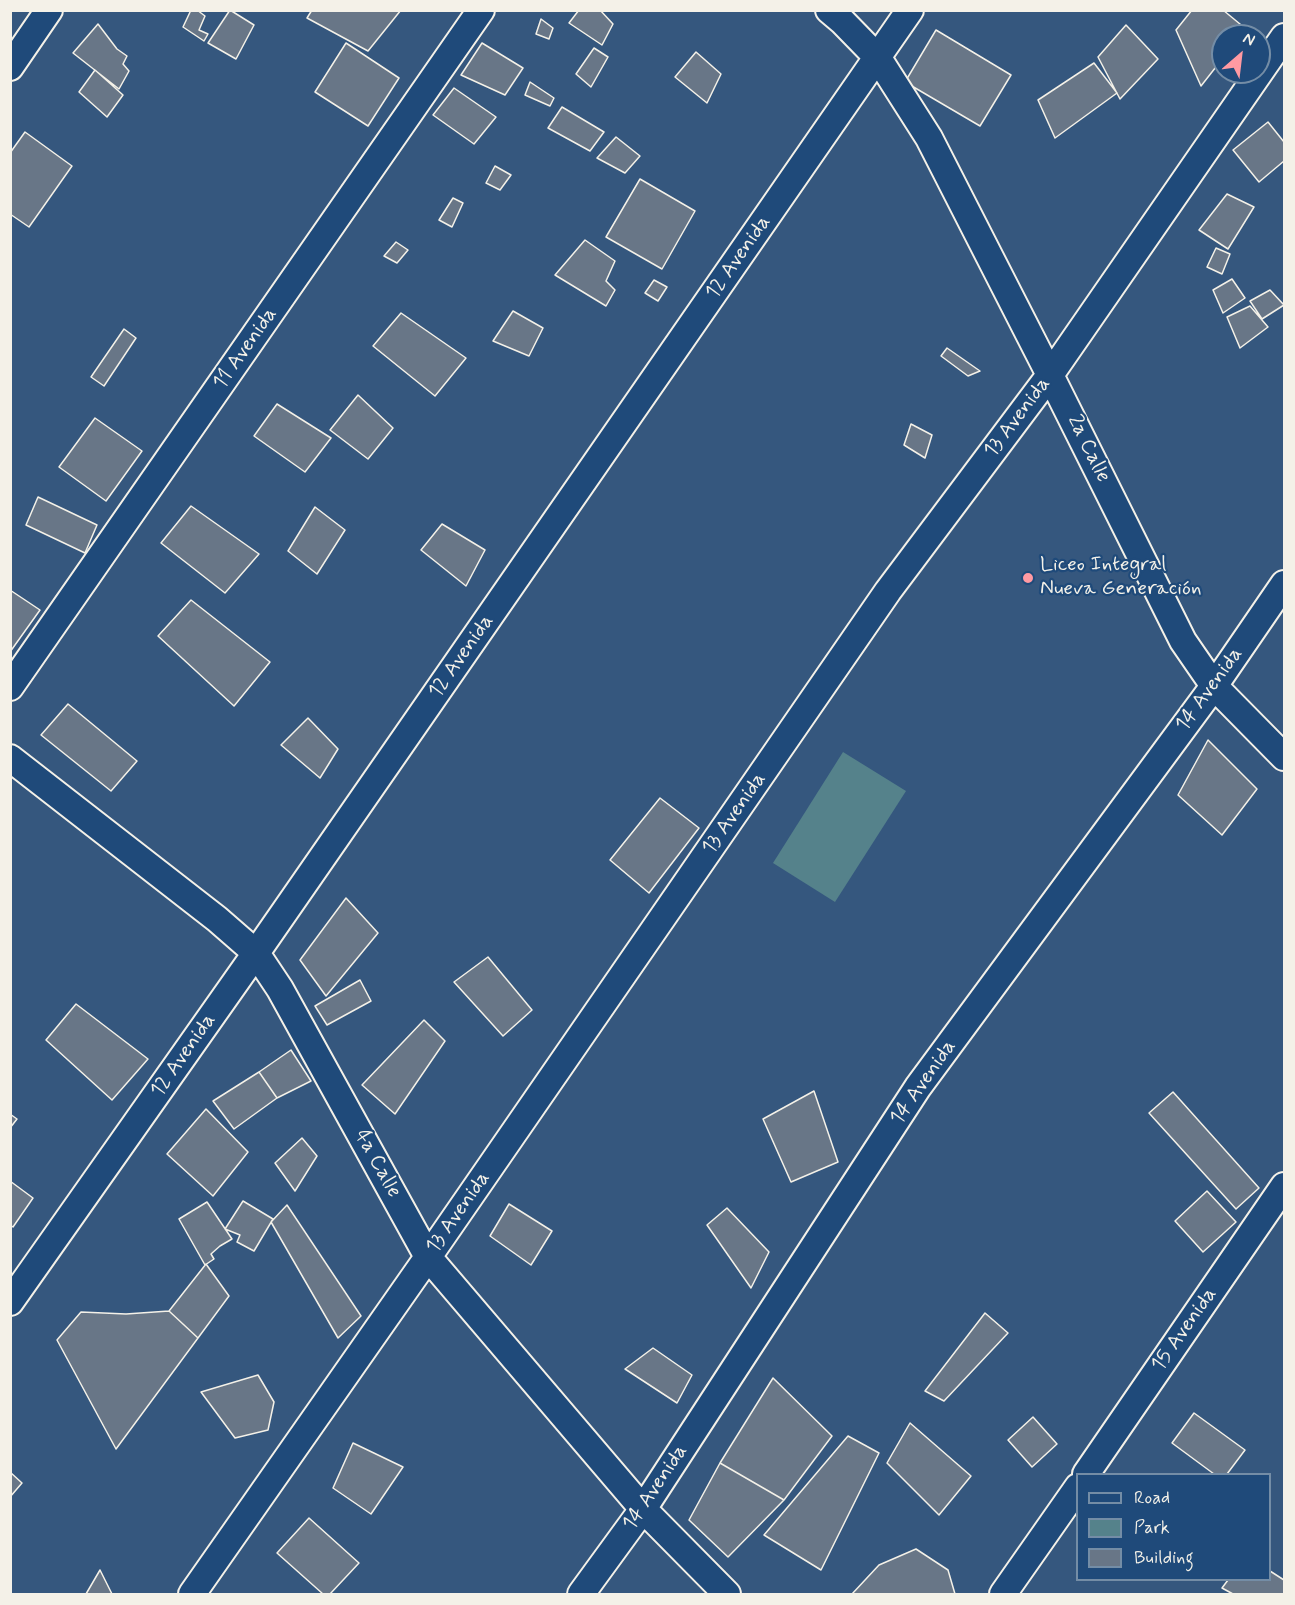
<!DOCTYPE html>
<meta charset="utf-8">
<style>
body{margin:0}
#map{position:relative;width:1295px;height:1605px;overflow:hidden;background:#35577e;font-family:Mynerve,sans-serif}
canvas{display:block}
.frame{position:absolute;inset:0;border:12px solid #f4f1e8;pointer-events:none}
.legend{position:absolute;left:1076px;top:1473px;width:195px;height:108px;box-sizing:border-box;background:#1f4a7a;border:2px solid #748da6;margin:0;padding:8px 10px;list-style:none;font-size:18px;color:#f4f1e8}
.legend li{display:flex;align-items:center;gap:12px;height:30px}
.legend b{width:30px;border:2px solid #748da6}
.north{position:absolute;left:1211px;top:24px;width:60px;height:60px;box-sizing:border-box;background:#1f4a7a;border:2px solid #748da6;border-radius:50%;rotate:28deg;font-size:16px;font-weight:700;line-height:24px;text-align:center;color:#f4f1e8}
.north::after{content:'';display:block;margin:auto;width:21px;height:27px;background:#ff9aa2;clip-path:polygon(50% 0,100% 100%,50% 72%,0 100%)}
</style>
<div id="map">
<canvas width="1295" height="1605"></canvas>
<div class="frame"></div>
<ul class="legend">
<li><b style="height:8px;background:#1f4a7a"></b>Road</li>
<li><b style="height:16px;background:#55828b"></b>Park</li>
<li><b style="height:16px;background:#687687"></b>Building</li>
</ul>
<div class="north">N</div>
</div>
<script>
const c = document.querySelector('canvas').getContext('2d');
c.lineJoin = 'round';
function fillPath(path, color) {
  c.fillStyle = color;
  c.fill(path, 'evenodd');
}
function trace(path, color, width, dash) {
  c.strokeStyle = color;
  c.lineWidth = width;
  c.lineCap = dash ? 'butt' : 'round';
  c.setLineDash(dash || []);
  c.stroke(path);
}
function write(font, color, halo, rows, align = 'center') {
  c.font = font + ' Mynerve,sans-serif';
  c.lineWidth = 4.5;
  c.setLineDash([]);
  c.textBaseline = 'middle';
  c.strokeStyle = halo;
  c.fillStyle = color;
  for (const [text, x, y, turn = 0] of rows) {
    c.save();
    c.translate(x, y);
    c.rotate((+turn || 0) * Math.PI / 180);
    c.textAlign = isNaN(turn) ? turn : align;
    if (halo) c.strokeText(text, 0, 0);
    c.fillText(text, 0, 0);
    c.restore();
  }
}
fillPath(new Path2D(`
 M843,752L906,791L835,902L773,863Z`), '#55828b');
const building = new Path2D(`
 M191,10H197L205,16L199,30L208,34L204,41L183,27Z
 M230,10L254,25L236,59L208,43Z
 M312,10H401L368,51L307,18Z
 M579,10H600L613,24L602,45L569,23Z
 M1192,10H1223L1246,29L1241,36H1223V58L1201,86L1176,30Z
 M541,19L553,28L549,39L536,34Z
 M98,24L117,49L127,56L123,64L129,71L119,89L73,53Z
 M1126,25L1158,59L1120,99L1098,57Z
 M936,30L1011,75L980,126L905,82Z
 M346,43L399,78L368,126L315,92Z
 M482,43L523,68L505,95L461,75Z
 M594,48L608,57L591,87L576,74Z
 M696,52L721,74L707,103L675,77Z
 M1094,63L1117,93L1055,138L1038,100Z
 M95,70L123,95L107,117L79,92Z
 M530,82L554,98L550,106L525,95Z
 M454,88L496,117L474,144L433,115Z
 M562,107L604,132L590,151L548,128Z
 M1268,122L1284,142V161L1259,182L1233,150Z
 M25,132L72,166L29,227L10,214V153Z
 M616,137L640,156L625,173L597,158Z
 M495,166L511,175L500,190L486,183Z
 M640,179L695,211L662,269L606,237Z
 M1227,194L1254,207L1228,249L1199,230Z
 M453,198L463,203L452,227L439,220Z
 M585,240L615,261L606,281L615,290L606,306L555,275Z
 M396,242L408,250L397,263L384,256Z
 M1216,248L1230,254L1222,274L1207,267Z
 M1232,279L1245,298L1223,313L1213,290Z
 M654,280L667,287L658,301L645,293Z
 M1270,290L1284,305L1262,319L1250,301Z
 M1250,306L1268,327L1240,348L1227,317Z
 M513,311L543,328L529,356L493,341Z
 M401,313L466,358L435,396L373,346Z
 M124,329L136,338L104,386L91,377Z
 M947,348L980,371L968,376L941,356Z
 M358,395L393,428L368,459L330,430Z
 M277,404L331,438L305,472L254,436Z
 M95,418L142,451L106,501L59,467Z
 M911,424L932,435L925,458L904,445Z
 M38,497L97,525L85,553L26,525Z
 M191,506L259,554L225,593L161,543Z
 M315,507L345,530L317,574L288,551Z
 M442,524L485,550L466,586L421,550Z
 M10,590L40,610L10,652Z
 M191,600L270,662L234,706L158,636Z
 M68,704L137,761L111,791L41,735Z
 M308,718L338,749L320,778L281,745Z
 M1208,740L1257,789L1222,835L1178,795Z
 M660,798L699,828L649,893L610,860Z
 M346,898L378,933L326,996L300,960Z
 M488,957L532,1010L503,1036L454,982Z
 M360,980L371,1001L327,1025L315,1006Z
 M76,1004L148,1059L112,1100L46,1040Z
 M424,1020L445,1041L395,1114L362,1085Z
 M291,1050L311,1081L277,1098L259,1072Z
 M259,1072L277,1098L234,1129L213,1101Z
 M814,1091L838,1162L791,1182L763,1119Z
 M1173,1092L1259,1188L1236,1209L1149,1113Z
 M206,1109L248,1152L213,1196L167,1154Z
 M10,1114L17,1119L10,1128Z
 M302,1138L317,1156L295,1191L275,1163Z
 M10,1181L33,1198L13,1227L10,1225Z
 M1207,1191L1236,1222L1203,1252L1175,1221Z
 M243,1201L273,1219L254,1251L237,1242L240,1235L225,1229Z
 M207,1202L232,1239L220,1246L211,1254L214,1259L205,1265L179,1219Z
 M509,1204L552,1231L531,1265L490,1236Z
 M287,1205L361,1316L338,1338L271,1222Z
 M727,1208L769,1252L751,1288L707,1225Z
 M206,1264L229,1296L198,1338L169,1311Z
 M169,1311L198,1338L116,1449L57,1340L81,1312L126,1314Z
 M985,1313L1008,1333L944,1401L925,1391Z
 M653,1348L692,1375L677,1403L625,1369Z
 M258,1375L274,1402L268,1430L235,1438L201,1392Z
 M773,1378L832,1436L784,1500L720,1463Z
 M1194,1413L1245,1450L1227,1474H1214L1172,1443Z
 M1033,1417L1057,1444L1032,1467L1008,1440Z
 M910,1423L971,1476L939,1515L887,1463Z
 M848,1436L879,1453L821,1570L764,1535Z
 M353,1443L403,1467L371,1514L333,1488Z
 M720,1463L784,1500L728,1557L689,1520Z
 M10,1472L22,1483L10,1497Z
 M309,1518L359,1563L330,1594H323L277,1553Z
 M916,1549L948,1570L955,1594H852L879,1565Z
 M100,1570L112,1594H86Z
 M1270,1571L1284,1580V1594H1233L1222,1588L1228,1580H1270Z`);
fillPath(building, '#687687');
trace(building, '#f4f1e8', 1.5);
const minor = new Path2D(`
 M829,10L842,21L878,58L929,138L1050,375L1183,641L1214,686L1284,757
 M10,67L49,10
 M10,687L481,10
 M10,758L217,919L256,953L280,989L428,1257L643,1509L727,1594
 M10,1302L256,953L910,10
 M1086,1474L1284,1186
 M192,1594L428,1257L888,591L1050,375L1284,37
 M581,1594L643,1509L918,1087L1214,686L1284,584
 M1003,1594L1078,1487`);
trace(minor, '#f4f1e8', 30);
trace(minor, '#1f4a7a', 26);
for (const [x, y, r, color] of [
 [1028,578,6,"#ff9aa2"]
]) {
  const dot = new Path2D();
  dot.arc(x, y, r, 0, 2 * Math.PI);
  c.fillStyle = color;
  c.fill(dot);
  trace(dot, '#1f4a7a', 2);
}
write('21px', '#f4f1e8', '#1f4a7a', [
 ["12 Avenida",739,258,-55],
 ["11 Avenida",246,349,-55],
 ["13 Avenida",1018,418,-53],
 ["2a Calle",1088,449,64],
 ["12 Avenida",462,657,-55],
 ["14 Avenida",1210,690,-54],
 ["13 Avenida",735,814,-55],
 ["12 Avenida",184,1056,-55],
 ["14 Avenida",924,1083,-55],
 ["4a Calle",377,1164,61],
 ["13 Avenida",459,1213,-55],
 ["15 Avenida",1185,1330,-55],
 ["14 Avenida",656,1488,-56]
]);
write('21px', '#f4f1e8', '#1f4a7a', [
 ["Liceo Integral",1040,566],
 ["Nueva Generación",1040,590]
], 'left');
</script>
